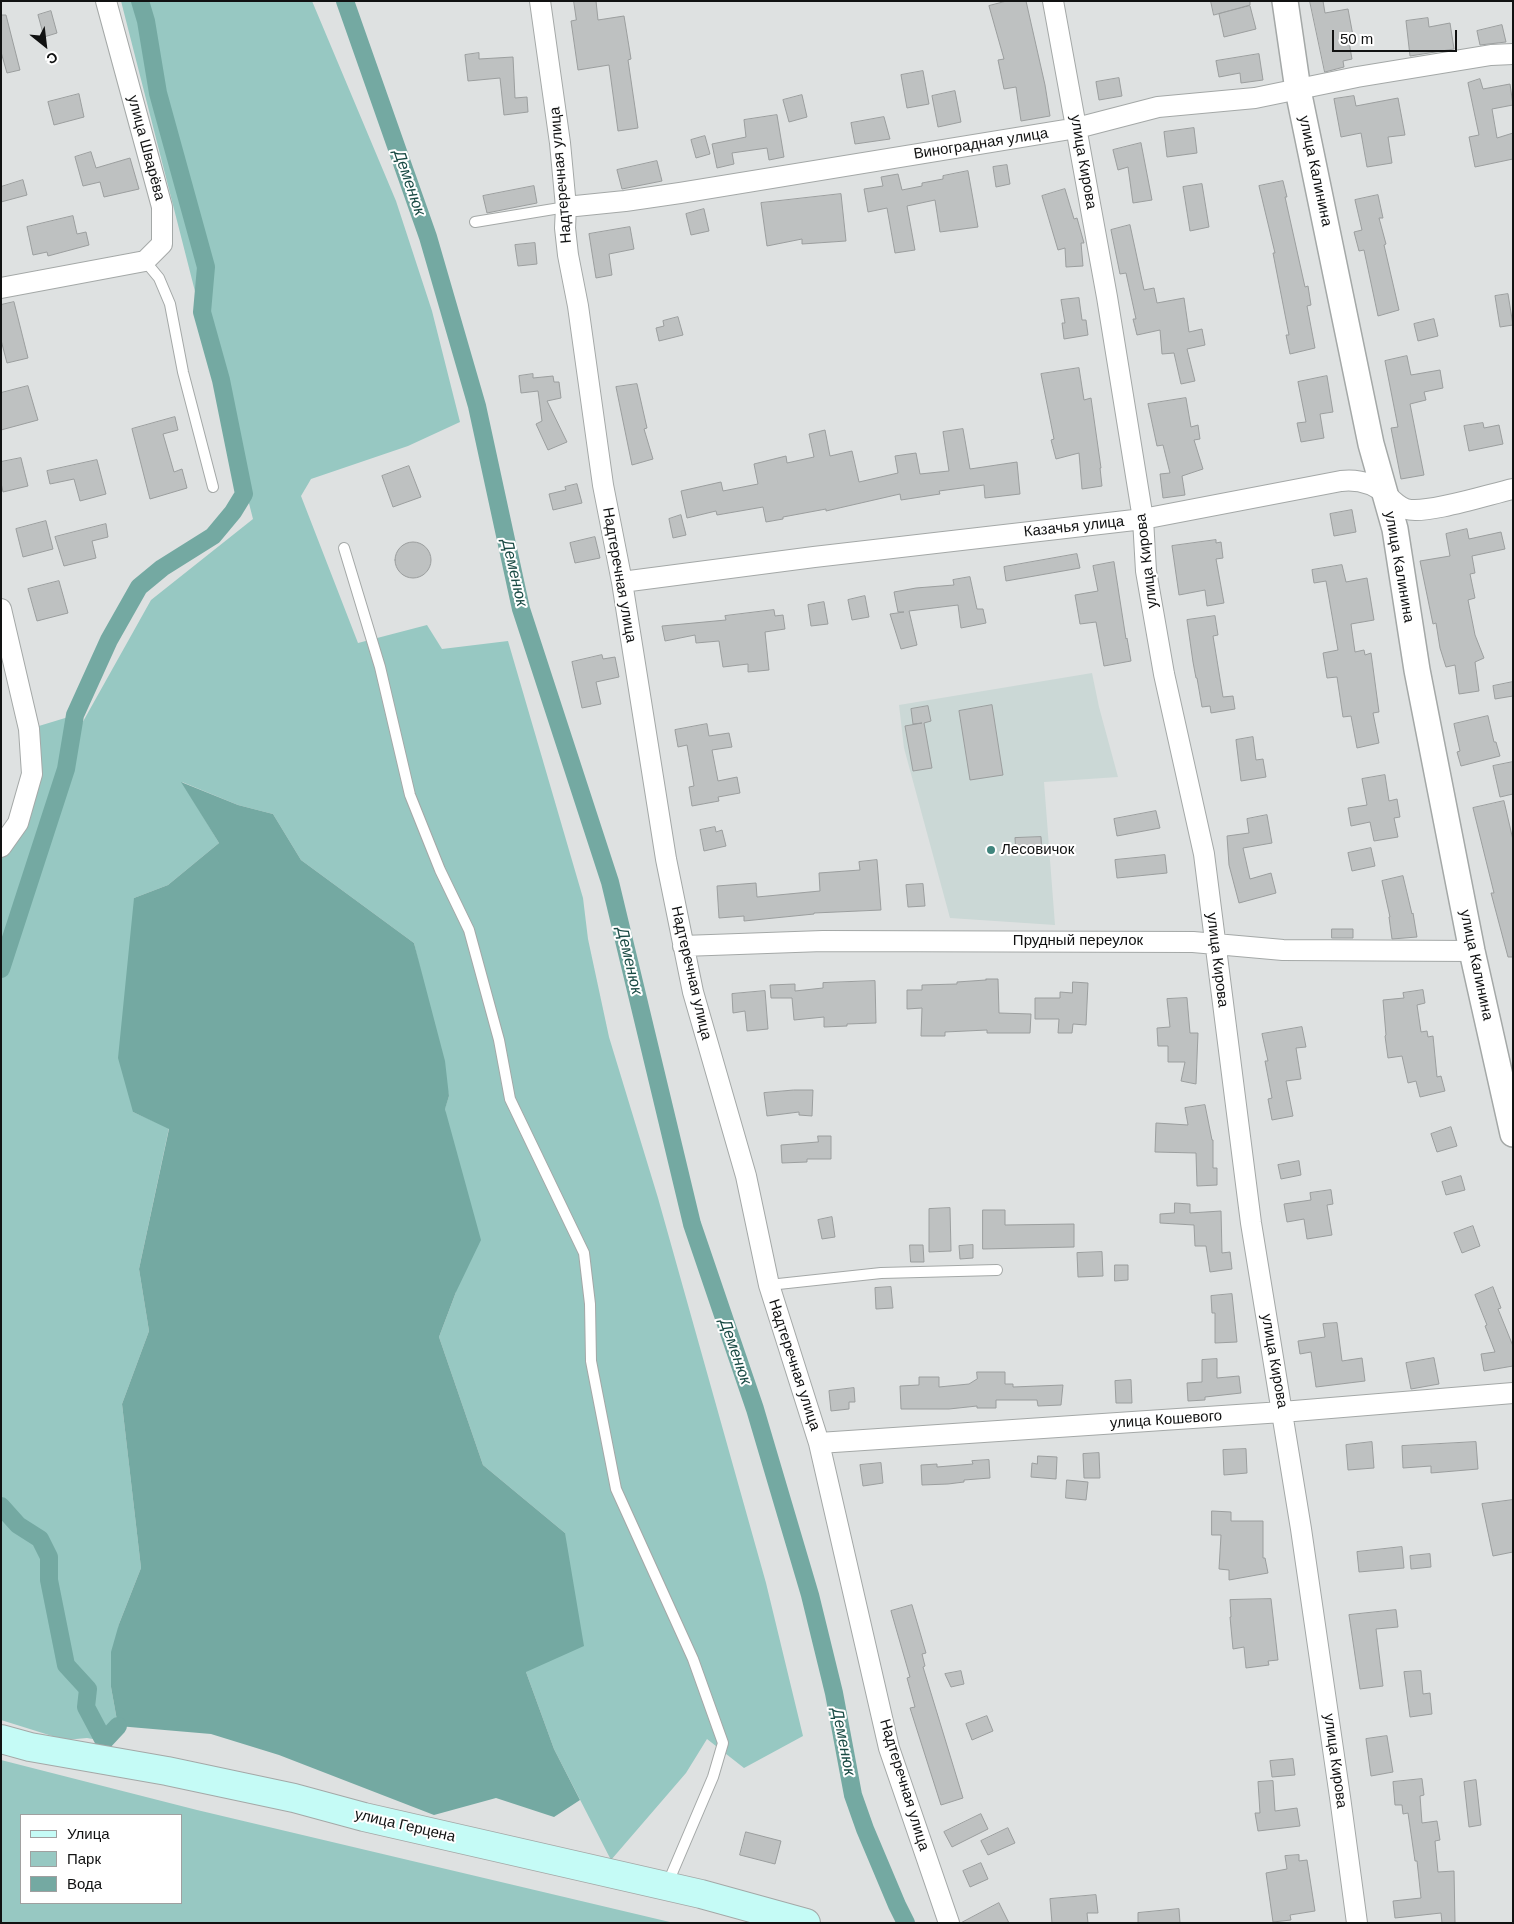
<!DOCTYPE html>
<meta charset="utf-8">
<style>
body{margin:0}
#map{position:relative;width:1514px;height:1924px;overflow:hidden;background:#dee1e1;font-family:Arial,sans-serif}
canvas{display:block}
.frame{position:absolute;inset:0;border:2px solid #111212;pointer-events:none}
.legend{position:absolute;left:20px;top:1814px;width:162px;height:90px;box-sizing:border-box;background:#fff;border:1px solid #a0a0a0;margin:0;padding:6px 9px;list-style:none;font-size:15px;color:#111212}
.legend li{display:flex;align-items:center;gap:10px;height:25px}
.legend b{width:25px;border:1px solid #a0a0a0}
.north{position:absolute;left:20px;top:20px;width:50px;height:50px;-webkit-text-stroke:4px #fff;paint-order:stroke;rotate:151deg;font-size:14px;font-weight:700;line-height:20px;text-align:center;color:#111212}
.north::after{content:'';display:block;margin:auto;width:18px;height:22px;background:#111212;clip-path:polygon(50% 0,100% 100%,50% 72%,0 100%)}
.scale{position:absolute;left:1332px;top:30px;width:125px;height:22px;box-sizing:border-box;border:2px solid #111212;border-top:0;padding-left:6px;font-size:15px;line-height:18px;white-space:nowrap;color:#111212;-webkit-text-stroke:4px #fff;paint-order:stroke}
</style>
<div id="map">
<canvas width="1514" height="1924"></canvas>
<div class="frame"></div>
<ul class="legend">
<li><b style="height:6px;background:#c5fbf6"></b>Улица</li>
<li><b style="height:14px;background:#97c8c2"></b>Парк</li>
<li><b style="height:14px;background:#74a9a2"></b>Вода</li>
</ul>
<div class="north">С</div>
<div class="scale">50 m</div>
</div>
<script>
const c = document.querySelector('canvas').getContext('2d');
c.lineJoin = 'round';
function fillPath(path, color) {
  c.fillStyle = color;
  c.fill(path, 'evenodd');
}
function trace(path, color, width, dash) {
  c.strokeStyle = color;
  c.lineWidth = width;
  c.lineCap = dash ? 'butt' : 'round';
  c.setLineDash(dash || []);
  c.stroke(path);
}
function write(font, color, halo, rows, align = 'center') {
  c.font = font + ' Arial,sans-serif';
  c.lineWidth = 4;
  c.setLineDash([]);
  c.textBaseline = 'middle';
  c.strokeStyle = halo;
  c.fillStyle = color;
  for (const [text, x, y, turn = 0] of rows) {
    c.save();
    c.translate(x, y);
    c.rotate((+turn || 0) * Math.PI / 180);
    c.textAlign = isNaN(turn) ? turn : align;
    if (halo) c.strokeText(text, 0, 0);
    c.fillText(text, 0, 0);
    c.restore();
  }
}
fillPath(new Path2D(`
 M1092,673L1099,707L1118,777L1044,782L1055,925L950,918L904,748L899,705Z`), '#cbd8d6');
fillPath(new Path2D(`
 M121,1H312L396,201L432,311L460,422L408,446L311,479L301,496L358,643L427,625L442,649L508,641L583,898L588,939L609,1037L658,1198L766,1583L803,1736L744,1768L707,1739L686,1773L611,1860L554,1749L526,1672L565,1533L483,1465L439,1337L456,1292L445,1108L449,1096L414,943L301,860L273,814L238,805L182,782L219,843L168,885L134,898L133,1112L169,1128L139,1269L149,1331L122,1404L141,1568L119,1624L111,1687L118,1726L104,1741L87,1738L65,1740L1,1720V847L18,823L29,729L75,715L71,743L151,600L253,519Z
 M1,1760L197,1810L674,1923H1ZM181,1815V1903H21V1815Z`), '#97c8c2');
fillPath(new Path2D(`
 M181,782L238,805L273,814L301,860L414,943L445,1061L449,1096L445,1109L481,1240L456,1292L439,1337L483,1465L565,1533L584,1646L526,1672L554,1749L580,1800L554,1817L496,1798L434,1815L279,1755L211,1734L118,1726L111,1687V1652L119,1624L141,1568L122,1404L149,1331L139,1269L169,1129L133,1112L118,1058L134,898L168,885L219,843Z`), '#74a9a2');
trace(new Path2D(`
 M345,1L428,237L477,406L521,609L610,882L692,1224L755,1409L810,1595L834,1693L853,1795L865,1829L897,1905L906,1923
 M1,969L66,769L75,715L109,640L139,587L162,568L213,536L233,512L244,494L221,380L202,312L206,267L158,93L146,21L140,1
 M1,1506L18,1525L40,1539L49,1557V1580L66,1665L88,1689L86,1707L104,1741L118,1726`), '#74a9a2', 18);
const building = new Path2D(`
 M574,1H596L598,20L624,16L631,59L628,60L638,128L618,131L609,65L578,70L571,21L576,20Z
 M1007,1H1026L1045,85L1050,116L1021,121L1016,87L1004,89L998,60L1004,59L989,6Z
 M1211,1H1250V5L1214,15Z
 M1310,1H1323L1325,13L1348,9L1354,41L1349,42L1352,59L1343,61L1344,67L1325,72Z
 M1250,6L1256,29L1224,37L1219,14Z
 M51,11L57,33L44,37L38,15Z
 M1,15H6L20,70L7,73L1,52Z
 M1428,18L1429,27L1450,23L1454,49L1410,56L1406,21Z
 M1502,25L1506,42L1480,45L1477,31Z
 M479,53V59L513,57L515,98L527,97L528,112L504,115L500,78L468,81L465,55Z
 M1259,54L1263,80L1241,83L1240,73L1219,77L1216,61Z
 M923,71L929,104L907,108L901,75Z
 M1119,78L1122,96L1099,100L1096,82Z
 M1480,79L1483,89L1510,84L1513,105L1492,109L1497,138L1513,133V159L1475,167L1469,137L1479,135L1468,83Z
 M955,91L961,122L938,127L932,96Z
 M79,94L84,117L54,125L48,102Z
 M802,95L807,117L789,122L783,100Z
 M1354,96L1356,106L1398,98L1405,135L1388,137L1392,163L1367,167L1361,133L1341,137L1334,99Z
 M777,115L784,157L769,160L767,148L732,153L734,164L717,168L712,144L746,137L744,120Z
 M884,117L890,139L855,144L851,123Z
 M1194,128L1197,153L1167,157L1164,132Z
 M705,136L710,154L696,158L691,140Z
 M1141,143L1152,200L1133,203L1128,167L1118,170L1113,150Z
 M91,152L96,168L130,158L139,189L104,197L100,182L83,186L75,157Z
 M657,161L662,181L622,189L617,170Z
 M1007,165L1010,184L996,187L993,167Z
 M968,171L978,227L940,232L935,200L907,206L915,250L895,253L887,208L868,212L864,189L883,186L881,177L898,174L902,190L922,186V183L943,179V176Z
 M23,180L27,195L1,202V187Z
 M1283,181L1287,197H1285L1305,287L1308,286L1311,305L1307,306L1315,348L1290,354L1286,335H1289L1273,253H1275L1259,186Z
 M1202,184L1209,227L1190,231L1183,187Z
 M534,186L537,203L487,213L483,196Z
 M1065,189L1074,219L1077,218L1084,243H1081L1083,266L1066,267L1065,248L1058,250L1042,196Z
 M841,194L846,241L802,244V239L767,246L761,203Z
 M1378,195L1383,218H1379L1386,244L1384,245L1399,310L1378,316L1364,250L1359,251L1354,232L1362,230L1355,200Z
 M704,209L709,231L691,235L686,214Z
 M73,216L77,234L86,232L89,245L48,256L47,252L33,255L27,227Z
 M1130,225L1144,290L1154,288L1157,303L1184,298L1189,332L1202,329L1205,345L1187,349L1195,381L1181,384L1174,353L1162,354L1160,330L1137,335L1133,319H1136L1126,273L1120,274L1111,230Z
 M630,227L634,249L609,254L612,275L596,278L589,234Z
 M535,243L537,264L518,266L515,245Z
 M1508,294L1513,325L1500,327L1495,296Z
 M1079,298L1082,320H1086L1088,335L1064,339L1062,323H1065L1061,300Z
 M14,302L28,358L7,363L1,340V305Z
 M678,317L683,335L659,341L656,328L664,326L663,321Z
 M1434,319L1438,336L1418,341L1414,324Z
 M1407,356L1411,375L1440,370L1443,388L1424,392L1426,400L1410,404L1424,475L1401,479L1391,428L1398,427L1385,361Z
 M1079,368L1084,400L1091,398L1101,468H1100L1102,486L1082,489L1079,453L1056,459L1051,440L1054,439L1041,374Z
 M533,374V378L553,376L554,382H559L561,398L547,401L567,442L548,450L536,424L542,421L538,391L521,393L519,376Z
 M1327,376L1333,412L1320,414L1324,438L1301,442L1297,423L1306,422L1298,382Z
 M637,384L647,428L644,429L653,459L632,465L616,387Z
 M28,386L38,420L1,430V393Z
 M1186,398L1191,427L1198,425L1200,439L1194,440L1203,469L1182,476L1185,495L1163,498L1160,474L1170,473L1163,445L1157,446L1148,404Z
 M175,417L178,430L163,434L174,472L182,469L187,488L150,499L132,429Z
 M1483,423L1484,428L1499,425L1503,444L1469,451L1464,426Z
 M963,429L970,469L1017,462L1020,494L985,498L984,485L939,491L940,494L901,500L900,494L826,511V509L783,517V519L766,522L763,507L717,515L716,511L687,518L681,491L721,482L723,491L758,484L754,464L786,456L787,463L814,457L809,434L825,430L830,456L852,451L859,482L898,473L895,456L916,453L920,474L949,471L943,432Z
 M21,458L28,486L3,492L1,483V462Z
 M97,460L106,494L80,501L74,479L50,484L47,471Z
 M409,466L421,497L393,507L382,476Z
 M577,484L582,503L553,510L549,494L566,490L565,487Z
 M1352,510L1356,532L1334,536L1330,514Z
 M681,515L686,535L673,538L669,519Z
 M46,521L53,549L23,557L16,529Z
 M106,524L108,537L92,541L96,558L64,566L55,537Z
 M1467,529L1469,539L1501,532L1505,549L1472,556L1475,573L1470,574L1475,598L1468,600L1475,635L1484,658L1475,662L1479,691L1459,694L1455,665L1446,667L1440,648L1436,623L1433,624L1420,561L1450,556L1446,534Z
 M595,537L600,558L575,563L570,543Z
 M1216,540V543L1221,542L1223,558L1216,559L1224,603L1207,606L1205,590L1179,595L1172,546Z
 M395 560a18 18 0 1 1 36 0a18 18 0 1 1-36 0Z
 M1077,554L1080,568L1006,581L1004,567Z
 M1114,562L1126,639L1127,638L1131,661L1104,666L1096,622L1080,624L1075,595L1098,591L1093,566Z
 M1342,565L1346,582L1367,578L1374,620L1351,624L1355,652L1364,650L1365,655L1371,653L1379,712L1373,713L1379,743L1357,748L1351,716L1343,717L1337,677L1327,678L1323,653L1338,650L1326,581L1314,583L1312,570Z
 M970,577L977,609H983L986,623L961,628L958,605L909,611L917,645L901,649L890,614L904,612H898L894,592L916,588L954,585L953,580Z
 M59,581L68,613L37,621L28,589Z
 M865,596L869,617L852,620L848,600Z
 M824,602L828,624L811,626L808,605Z
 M774,610L775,616L783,615L785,629L765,632L769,670L748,672V664L723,667L719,641L696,643L695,635L665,641L662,626L726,620L725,616Z
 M1215,616L1218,635L1213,636L1223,697L1233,696L1235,709L1211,713L1210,706L1202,707L1197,678H1196L1193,662L1187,620Z
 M602,655L603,659L615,657L619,677L596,682L601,704L582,708L572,662Z
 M1513,682V696L1495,699L1493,686Z
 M992,705L1003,775L970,780L959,711Z
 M928,706L931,721L924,723L932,768L913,771L905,726L922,723L913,724L911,709Z
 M1488,716L1494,742H1496L1500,756L1461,766L1457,752L1460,751L1454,724Z
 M707,724L709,736L729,733L732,747L712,750L718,781L737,777L740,793L718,797L719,801L692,806L689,787L694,786L687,745L678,747L675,730Z
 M1253,737L1256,760L1263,759L1266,777L1241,781L1236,740Z
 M1513,762V794L1500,797L1493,766Z
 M1385,775L1389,801L1397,799L1400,817L1394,818L1398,837L1374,841L1370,822L1351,826L1348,808L1367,805L1362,779Z
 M1504,801L1513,840V957H1508L1491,893H1494L1473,808Z
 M1156,811L1160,828L1117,836L1114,819Z
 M1267,815L1272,843L1243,848L1250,879L1271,873L1276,893L1239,903L1229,865L1227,836L1249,833L1247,819Z
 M715,827L716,832L722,830L726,846L704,851L700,830Z
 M1041,837L1042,853L1016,854L1015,838Z
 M1371,848L1375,866L1352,871L1348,853Z
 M1165,855L1167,873L1117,878L1115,860Z
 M877,860L881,910L814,913V914L744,921V916L719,918L717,886L756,883L757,897L820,891L819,873L860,870L859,862Z
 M1403,876L1412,914L1413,913L1417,937L1392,939L1389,917H1390L1382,881Z
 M923,884L925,906L908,907L906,885Z
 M1332,929H1353V938H1332Z
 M986,979H998L999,1013L1031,1014L1030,1033H987V1030L945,1032V1036H921L922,1008L907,1009V990H922V985L957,984V982L986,980Z
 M875,981L876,1023L847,1024V1026L824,1027V1017L794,1020L792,998H771L770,985L795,984V991L823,988V983Z
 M1073,982L1088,983L1086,1025L1073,1024L1072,1033H1058L1059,1019H1035V998H1060V992L1072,993Z
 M1423,990L1425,1003L1417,1005L1421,1032L1427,1031L1428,1037L1433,1036L1437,1077L1441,1076L1445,1091L1420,1097L1416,1081L1408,1083L1402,1056L1388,1058L1385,1036L1386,1035L1383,1000L1404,998L1403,993Z
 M765,991L768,1029L747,1031L745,1011L733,1013L732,994Z
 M1187,998L1190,1033H1198L1196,1084L1181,1081L1185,1062H1168V1046H1158L1157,1028L1170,1027L1167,999Z
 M1302,1027L1306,1047L1296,1048L1301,1079L1286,1081L1293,1116L1272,1120L1268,1099L1272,1098L1265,1061H1268L1262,1034Z
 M794,1090H813L812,1116L799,1115V1112L767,1116L764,1093Z
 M1205,1105L1212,1140H1213V1168H1217V1185L1197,1186L1196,1153L1155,1152L1156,1123L1188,1125L1185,1108Z
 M1451,1127L1457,1146L1437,1152L1431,1134Z
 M818,1136H831V1159H807V1162L782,1163L781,1145L818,1142Z
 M1299,1161L1301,1175L1281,1179L1278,1165Z
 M1461,1176L1465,1190L1446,1195L1442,1182Z
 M1331,1190L1333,1204L1327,1205L1332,1235L1307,1239L1304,1219L1287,1222L1284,1204L1311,1200L1310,1193Z
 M1175,1203L1190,1204V1213L1221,1211L1222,1253L1230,1252L1232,1269L1210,1272L1206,1246H1195L1194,1225L1160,1223V1214L1174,1213Z
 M950,1208L951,1251L929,1252V1209Z
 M983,1210H1005V1225L1074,1224V1247L983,1249Z
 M832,1217L835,1237L822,1239L818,1220Z
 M1473,1226L1480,1246L1462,1253L1454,1233Z
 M910,1245H923L924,1262H911Z
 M973,1245V1258L960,1259L959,1246Z
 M1102,1252L1103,1276L1078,1277L1077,1253Z
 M1115,1265H1128V1280L1115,1281Z
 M891,1287L893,1308L876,1309L875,1288Z
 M1493,1287L1501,1308L1498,1309L1513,1346V1366L1484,1371L1481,1354L1495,1352L1485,1326L1487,1325L1475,1295Z
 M1232,1294L1237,1342L1215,1343V1313H1212L1211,1296Z
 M1337,1323L1342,1361L1362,1358L1365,1381L1316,1387L1311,1352L1300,1354L1298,1341L1325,1337L1323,1324Z
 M1434,1358L1439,1384L1411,1389L1406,1363Z
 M1217,1359V1378L1239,1376L1241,1393L1205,1397V1400L1188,1401L1187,1383L1202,1382V1360Z
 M977,1372H1005V1384H1013V1387L1063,1385L1061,1405L1038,1406L1037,1400H996V1408H977V1406L949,1409H901L900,1386L919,1385V1377H939V1387L969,1384L977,1379Z
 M1131,1380L1132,1403H1116L1115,1381Z
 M854,1388L855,1402H849V1409L831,1411L829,1391Z
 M1372,1442L1374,1468L1348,1470L1346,1445Z
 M1476,1442L1478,1469L1431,1473V1466L1403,1468L1402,1446Z
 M1246,1449L1247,1473L1224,1475L1223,1450Z
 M1099,1453L1100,1478H1084L1083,1454Z
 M1038,1456L1057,1457L1056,1479L1031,1477L1032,1463L1037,1464Z
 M989,1460L990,1478L964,1480V1482L948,1484L922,1485L921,1465L937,1464V1467L973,1464L972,1461Z
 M881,1463L883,1483L863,1486L860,1465Z
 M1067,1480L1088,1482L1086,1500L1066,1498Z
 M1513,1500V1552L1493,1556L1482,1504Z
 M1212,1511L1231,1512V1521H1263V1558H1265L1268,1573L1229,1580V1570L1219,1569L1221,1535H1212Z
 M1402,1547L1404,1568L1359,1572L1357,1552Z
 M1430,1554L1431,1567L1411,1569L1410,1556Z
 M1271,1599L1278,1660L1268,1661L1269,1665L1246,1668L1244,1647L1233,1649L1230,1617H1231L1230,1600Z
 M912,1605L926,1653L922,1654L925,1666L923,1667L963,1798L941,1805L910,1708L915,1707L907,1678L910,1677L891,1611Z
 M1396,1610L1398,1627L1376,1629L1383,1686L1360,1689L1349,1615Z
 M961,1671L964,1684L951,1687L945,1674Z
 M1421,1671L1423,1694L1430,1693L1432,1714L1410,1717L1404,1672Z
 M987,1716L993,1731L972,1740L966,1724Z
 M1387,1736L1393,1772L1371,1776L1366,1739Z
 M1293,1759L1295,1775L1272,1777L1270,1761Z
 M1422,1779L1424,1795L1420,1796L1422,1823L1437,1821L1440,1840L1435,1841L1438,1872L1454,1871L1455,1923H1442L1441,1913L1395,1918L1393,1901L1421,1898L1417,1861H1415L1408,1813L1403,1814L1402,1805H1395L1393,1782Z
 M1476,1780L1481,1825L1469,1827L1464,1782Z
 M1273,1781L1275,1811L1297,1808L1300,1826L1258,1831L1255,1813H1260L1258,1782Z
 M981,1814L988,1829L952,1847L944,1832Z
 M1008,1828L1015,1843L988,1855L981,1841Z
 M746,1832L781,1841L775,1864L740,1855Z
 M1299,1855V1861L1307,1860L1315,1911L1290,1915L1291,1920L1273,1922L1266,1873L1287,1869L1285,1856Z
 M981,1863L988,1879L970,1887L963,1871Z
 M1096,1895L1098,1913H1087L1088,1923H1052L1050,1899Z
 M999,1903L1009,1923H961Z
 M1179,1909L1180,1923H1138V1913Z`);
fillPath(building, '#bec1c1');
trace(building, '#9b9e9e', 1);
const service = new Path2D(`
 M475,222L566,207
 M145,261L159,278L170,304L183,372L213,487
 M344,548L380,667L410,795L440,870L469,930L499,1040L510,1099L584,1253L590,1304L591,1361L616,1489L693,1659L723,1743L713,1777L667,1885
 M769,1285L881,1273L997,1270`);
const minor = new Path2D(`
 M540,1L560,143L566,207L565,228L568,255L578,306L603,485L622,582L666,859L693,992L746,1176L769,1285L819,1443L889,1748L949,1923
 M1053,1L1107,297L1143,519L1146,571L1164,674L1204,854L1251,1223L1301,1529L1340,1797L1357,1923
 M566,207L625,201L680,193L1077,128L1158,107L1255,98L1357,77L1491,55L1513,54
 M1,288L145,261L162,244V207L106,1
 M622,582L814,557L1143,519L1341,481C1359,479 1374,483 1388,496C1393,501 1399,507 1406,509C1426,515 1490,494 1513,489
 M1,609L29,729L32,774L18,823L1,847
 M683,946L823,941L1193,942L1283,950L1472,951
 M819,1443L1282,1412L1513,1393`);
const tertiary = new Path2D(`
 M1285,1L1298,90L1371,444L1395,529L1417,670L1472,951L1513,1134`);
const secondary = new Path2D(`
 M1,1739L30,1747L167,1771L294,1798L364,1817L701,1894L806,1923`);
trace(service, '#a4a8a7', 12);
trace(minor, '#a4a8a7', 22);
trace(tertiary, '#a4a8a7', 28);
trace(secondary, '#a4a8a7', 30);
trace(service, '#fff', 10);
trace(minor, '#fff', 20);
trace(tertiary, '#fff', 25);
trace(secondary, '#c5fbf6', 28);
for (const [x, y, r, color] of [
 [991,850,5,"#3f857d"]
]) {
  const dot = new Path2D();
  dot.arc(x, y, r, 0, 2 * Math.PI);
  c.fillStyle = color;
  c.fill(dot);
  trace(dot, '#fff', 2);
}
write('15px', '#111212', '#fff', [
 ["Виноградная улица",981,144,-9],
 ["улица Шварёва",146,148,75],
 ["улица Кирова",1083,162,80],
 ["улица Калинина",1315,171,78],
 ["Надтеречная улица",561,175,-95],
 ["Казачья улица",1074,527,-6],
 ["улица Кирова",1147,561,-97],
 ["улица Калинина",1399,567,80],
 ["Надтеречная улица",619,575,80],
 ["Прудный переулок",1078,941],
 ["улица Кирова",1217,960,83],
 ["улица Калинина",1476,965,78],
 ["Надтеречная улица",691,973,77],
 ["улица Кирова",1274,1361,80],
 ["Надтеречная улица",794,1365,72],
 ["улица Кошевого",1166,1420,-4],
 ["улица Кирова",1335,1761,82],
 ["Надтеречная улица",904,1785,73],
 ["улица Герцена",405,1826,13]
]);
write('15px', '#111212', '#fff', [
 ["Лесовичок",1001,850]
], 'left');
write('italic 16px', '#184943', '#fff', [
 ["Деменюк",409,183,71],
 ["Деменюк",514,573,77],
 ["Деменюк",629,961,77],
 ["Деменюк",735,1352,71],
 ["Деменюк",843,1742,79]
]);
</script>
